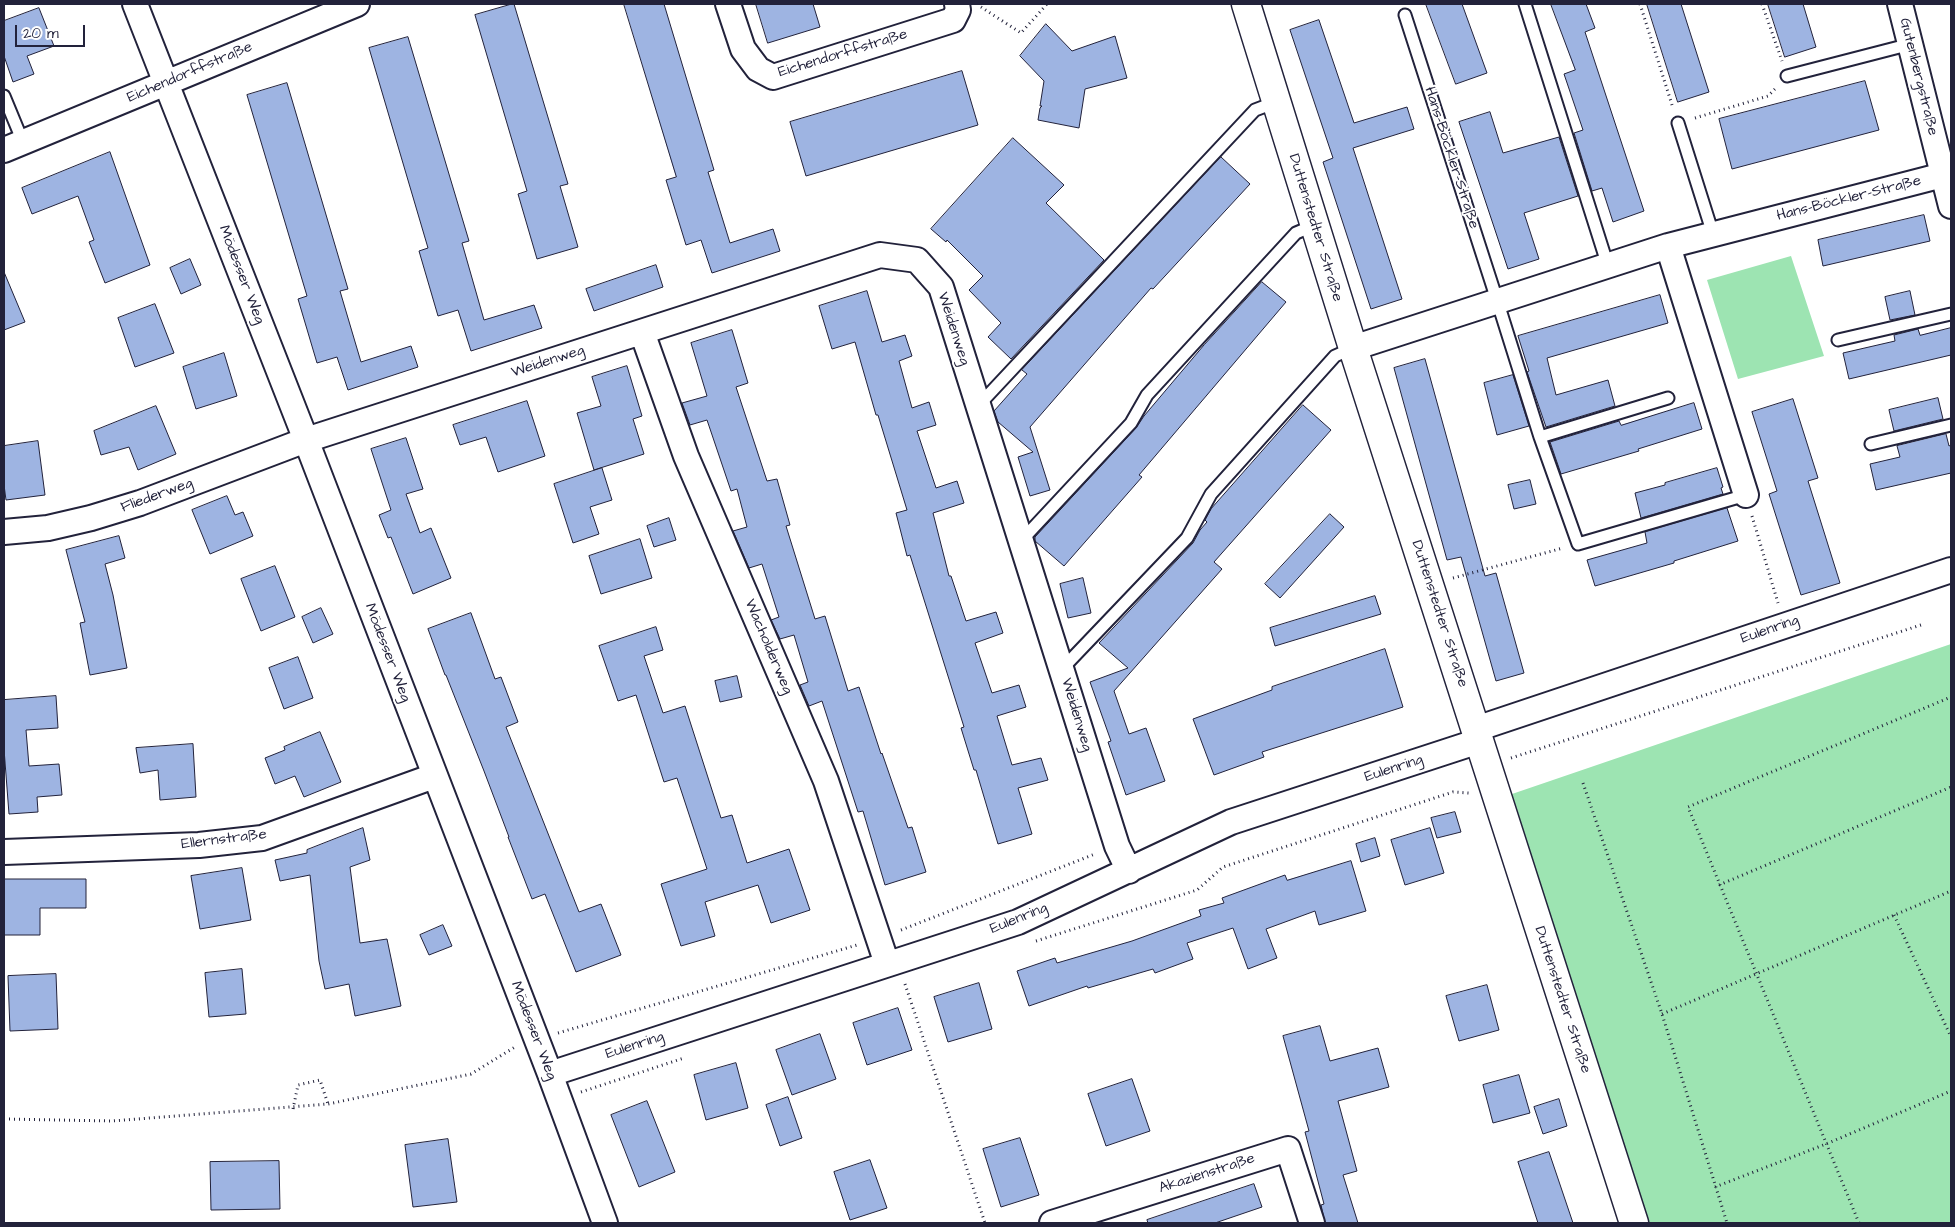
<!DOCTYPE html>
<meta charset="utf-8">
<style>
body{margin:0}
#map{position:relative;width:1955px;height:1227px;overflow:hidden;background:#fff;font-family:"Architects Daughter",sans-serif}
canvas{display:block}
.frame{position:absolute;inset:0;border:5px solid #22223b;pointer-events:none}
.scale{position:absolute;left:15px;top:25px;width:70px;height:22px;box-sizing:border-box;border:2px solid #22223b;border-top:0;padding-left:6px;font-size:15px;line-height:18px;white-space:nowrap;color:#22223b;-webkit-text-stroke:4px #fff;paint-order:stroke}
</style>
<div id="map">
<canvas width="1955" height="1227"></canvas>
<div class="frame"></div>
<div class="scale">20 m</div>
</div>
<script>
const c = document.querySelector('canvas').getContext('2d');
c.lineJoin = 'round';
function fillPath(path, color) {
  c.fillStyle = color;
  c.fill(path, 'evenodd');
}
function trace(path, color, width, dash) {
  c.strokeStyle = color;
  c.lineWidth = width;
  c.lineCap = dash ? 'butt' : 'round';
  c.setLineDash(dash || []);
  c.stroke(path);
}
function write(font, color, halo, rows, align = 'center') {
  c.font = font + ' "Architects Daughter",sans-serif';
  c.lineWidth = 4;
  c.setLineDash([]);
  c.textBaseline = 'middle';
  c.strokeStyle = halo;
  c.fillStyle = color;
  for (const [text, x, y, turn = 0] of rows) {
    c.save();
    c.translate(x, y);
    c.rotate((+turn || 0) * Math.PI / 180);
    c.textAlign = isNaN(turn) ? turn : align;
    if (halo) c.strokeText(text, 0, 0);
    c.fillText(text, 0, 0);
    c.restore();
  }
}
fillPath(new Path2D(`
 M1791,256L1824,356L1738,379L1707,280Z
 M1951,644V1223H1648L1512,794Z`), '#9de4b2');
const building = new Path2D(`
 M512,4H514L568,184L560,186L578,247L537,259L518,194L527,191L475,15Z
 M624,4H664L714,170L708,172L730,243L773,229L780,251L712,273L701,240L686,245L666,180L676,177Z
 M756,4H813L820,27L768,43Z
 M1426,4H1462L1487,73L1456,84Z
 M1551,4H1586L1595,28L1585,32L1644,211L1613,222L1602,188L1592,191L1574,133L1583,130L1564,74L1575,70Z
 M1647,4H1681L1709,92L1678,102Z
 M1768,4H1803L1816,47L1785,57Z
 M39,8L54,46L27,56L34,74L13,82L4,56V21Z
 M1319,20L1354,123L1407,107L1414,129L1353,148L1402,299L1371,309L1323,162L1333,158L1290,30Z
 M1046,24L1072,51L1115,36L1127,78L1085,89L1079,128L1038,120L1040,108L1042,106H1040L1044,81L1020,56Z
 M408,37L469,241L462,243L484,320L534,305L542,328L471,351L458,310L438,316L419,251L428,248L369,48Z
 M962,71L978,125L806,176L790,122Z
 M1865,81L1879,130L1732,169L1719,119Z
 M287,83L348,289L340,291L361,362L411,346L418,367L348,390L337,357L317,363L298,299L307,296L247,95Z
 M1490,112L1503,153L1559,137L1578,196L1524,213L1539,259L1508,269L1459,122Z
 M1013,138L1064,185L1046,203L1104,260L1011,359L988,337L1001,323L969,290L983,276L947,240L946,242L931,229Z
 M110,152L150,265L105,283L89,242L94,240L78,196L32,214L22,188Z
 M1221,157L1250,184L1153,289L1151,288L1030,427L1050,490L1030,496L1018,457L1033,452L998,422L994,411L1027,374L1022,370Z
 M1924,215L1930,241L1823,266L1818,240Z
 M190,259L201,285L181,294L170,268Z
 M656,265L663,287L594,311L586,289Z
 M4,272L25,322L4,330Z
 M1262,282L1286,302L1139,475L1142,477L1064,566L1035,541V537L1136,428L1144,416L1204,345Z
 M867,291L882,342L905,335L912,356L899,361L912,408L929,402L936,425L917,431L936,488L957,481L964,503L933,513L949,576H951L966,621L996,612L1003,633L975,643L992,693L1019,685L1026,707L997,716L1012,765L1041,758L1048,780L1018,788L1032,834L998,844L976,770H974L961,728L964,727L910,555L907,556L896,513L907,510L878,415H876L855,342L832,349L819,306Z
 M1910,291L1915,315L1890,320L1885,297Z
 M1660,295L1668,323L1547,358L1556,395L1608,380L1615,406L1546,427L1527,372L1529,371L1518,336Z
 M155,304L174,353L135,367L118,318Z
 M1951,328V355L1849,379L1843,353L1895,341L1894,335L1918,329L1920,335Z
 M732,330L748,383L736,387L767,481L777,479L790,525L786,526L815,619L825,616L848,691L859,687L881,754L882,753L908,828L912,827L926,872L885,885L863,811L858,812L822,701L809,706L800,685L808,682L794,635L780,639L771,620L779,617L762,564L749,568L733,531L747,527L737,489L731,491L707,420L690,425L682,403L707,396L691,343Z
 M224,353L237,396L196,409L183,367Z
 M1425,359L1485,576L1496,573L1524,673L1496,681L1461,557L1447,560L1394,368Z
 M627,366L642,416L633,419L644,454L594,470L577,413L601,406L592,377Z
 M1513,375L1529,426L1497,435L1484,383Z
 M1938,398L1943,419L1894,431L1889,410Z
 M1793,399L1818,478L1808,481L1840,583L1801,595L1769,494L1777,491L1752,412Z
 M527,401L545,456L498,472L486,437L460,445L453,425Z
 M1694,403L1702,429L1638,449L1639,451L1561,474L1550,442L1619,421L1621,425Z
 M1303,405L1331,430L1214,562L1222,569L1114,691L1129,734L1146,728L1165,781L1126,795L1108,742L1111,741L1090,682L1128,668L1099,643L1193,543L1200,530L1207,522L1205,520L1211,509Z
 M156,406L176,454L138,470L129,447L101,455L94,431Z
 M1946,434L1949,446L1951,445V473L1876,490L1870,464L1900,457L1897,446Z
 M406,438L423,489L406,494L420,533L431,528L451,578L413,594L391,537L388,538L379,515L391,510L371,449Z
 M38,441L45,495L6,500L4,485V446Z
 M602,468L612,500L590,507L599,534L573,543L554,484Z
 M1717,468L1723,487L1721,488L1723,494L1641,518L1635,493L1665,485V483Z
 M1530,480L1536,504L1514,509L1508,485Z
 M227,496L235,515L243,512L253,536L210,554L192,510Z
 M1727,508L1738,541L1674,561V563L1595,586L1587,560L1647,543L1645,532Z
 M1330,514L1344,527L1280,598L1265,584Z
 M669,518L676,540L654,547L647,526Z
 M119,536L125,558L105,564L113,595L127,668L90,675L80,623L85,622L66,550Z
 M640,539L652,578L601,594L589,556Z
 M275,566L295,617L261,631L241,579Z
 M1083,578L1091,613L1068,618L1060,584Z
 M1375,596L1381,614L1275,646L1270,628Z
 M321,608L333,634L313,643L302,617Z
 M471,613L495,679L501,677L518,722L506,727L579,912L601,904L621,955L576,972L545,894L532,899L508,837H509L484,771L446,675H445L428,629Z
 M656,627L663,650L644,656L663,713L685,706L721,818L732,815L747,863L789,849L810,910L771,923L758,885L705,902L715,936L681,946L661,884L707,869L677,778L664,782L636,695L618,701L599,646Z
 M1385,649L1403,707L1262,752L1264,757L1214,775L1193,719L1272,690V687Z
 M298,657L313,698L284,709L269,668Z
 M737,676L742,697L720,702L715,681Z
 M56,696L58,728L26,730L29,766L59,764L62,795L37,797L38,812L9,814L4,749V700Z
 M320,732L341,782L304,797L295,776L275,784L265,758L285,750L284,747Z
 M193,744L196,797L160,800L158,770L140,773L136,748Z
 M1455,812L1461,832L1437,838L1431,818Z
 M363,828L370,860L350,867L360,943L387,939L401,1006L355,1016L349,984L325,989L319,961L310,875L280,881L275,860L307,853V850Z
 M1430,828L1444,873L1405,885L1391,840Z
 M1375,838L1380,856L1361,862L1356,844Z
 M1351,861L1366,911L1319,925L1315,911L1266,929L1277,958L1248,969L1233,928L1187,943L1193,959L1155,973L1153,969L1088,988L1087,986L1029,1006L1017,971L1055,958L1057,963L1132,941L1201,916L1199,910L1224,903L1222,898L1285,875L1287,880Z
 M242,868L251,920L200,929L191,876Z
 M4,879H86V908H40V935H4Z
 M443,925L452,946L429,955L420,935Z
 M242,969L246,1014L209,1017L205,973Z
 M56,974L58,1029L10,1031L8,976Z
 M979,983L992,1029L948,1042L934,997Z
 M1487,985L1499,1030L1459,1041L1446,996Z
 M898,1008L912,1050L867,1065L853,1023Z
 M1320,1026L1330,1061L1378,1048L1389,1087L1338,1101L1357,1171L1343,1175L1358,1223H1325L1321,1205L1324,1204L1305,1132L1309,1131L1283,1036Z
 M820,1034L836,1079L792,1095L776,1050Z
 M736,1063L748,1108L706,1120L694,1075Z
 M1519,1075L1530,1113L1493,1123L1483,1085Z
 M1132,1079L1150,1131L1106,1146L1088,1094Z
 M788,1097L802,1138L780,1146L766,1105Z
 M1559,1099L1567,1126L1543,1134L1534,1107Z
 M647,1101L675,1172L639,1187L611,1115Z
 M1020,1138L1039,1195L1001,1207L983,1149Z
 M448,1139L457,1202L413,1207L405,1145Z
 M1549,1152L1573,1223H1538L1518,1162Z
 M870,1160L887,1208L850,1220L834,1172Z
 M279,1161L280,1209L211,1210L210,1162Z
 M1254,1184L1262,1207L1215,1223H1148L1147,1220Z`);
fillPath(building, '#9eb4e2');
trace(building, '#22223b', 1);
const service = new Path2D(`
 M1525,4L1608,266
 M1405,15L1497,300L1540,437L1578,544L1746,495
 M1787,76L1911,44
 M4,96L23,142
 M1678,123L1713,234
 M1838,340L1951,314
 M978,406L1255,110L1276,102
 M1540,437L1668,398
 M1871,444L1951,425
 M1021,541L1131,423L1147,395L1296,233L1315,225
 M1062,669L1187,538L1211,494L1335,356L1353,348`);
const minor = new Path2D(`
 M135,4L306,440L550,1074L605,1223
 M728,4L743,49L758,69L773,77L953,20L958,10L957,4
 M1900,4L1951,206
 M4,150L357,4
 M1668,246L1746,495
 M642,332L686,456L826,781L887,964
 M1353,348L1668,246L1943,175
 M4,532L48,528L91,518L140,503L306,440L880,255L917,260L941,287L1117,846L1129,871
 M1476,729L1951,570
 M4,852L199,845L262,838L434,776
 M550,1074L1018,922L1231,822L1479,741
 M1052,1223L1288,1149L1312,1223`);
const tertiary = new Path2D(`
 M1246,4L1353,348L1634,1223`);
trace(service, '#22223b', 15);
trace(minor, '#22223b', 28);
trace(tertiary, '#22223b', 31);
trace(new Path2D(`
 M1640,4L1673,108
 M1762,4L1782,61
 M981,7L1021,33L1047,4
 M1695,118L1768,96L1777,87
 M1752,516L1778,603
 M1453,578L1563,548
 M1511,758L1924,624
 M1583,783L1662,1014L1727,1223
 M1719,885L1951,787
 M1894,915L1951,1037
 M901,930L1095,854
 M1036,941L1197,890L1223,867L1453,792L1469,793
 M905,984L985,1223
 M1662,1014L1951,891
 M558,1033L857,945
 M581,1092L684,1058
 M293,1109L298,1085L320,1080L328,1104
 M4,1119L112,1121L328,1104L471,1074L515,1047
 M1715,1187L1826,1144L1951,1091
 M1859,1223L1688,807L1951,697`), '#22223b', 3, [1, 4]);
trace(service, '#fff', 11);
trace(minor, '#fff', 24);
trace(tertiary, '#fff', 28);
write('15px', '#22223b', '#fff', [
 ["Eichendorffstraße",843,54,-17],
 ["Eichendorffstraße",190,73,-23],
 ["Gutenbergstraße",1918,77,76],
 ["Hans-Böckler-Straße",1451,158,72],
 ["Hans-Böckler-Straße",1849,199,-14],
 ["Duttenstedter Straße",1315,228,73],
 ["Mödesser Weg",241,275,69],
 ["Weidenweg",953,329,72],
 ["Weidenweg",548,362,-18],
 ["Fliederweg",157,496,-20],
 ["Duttenstedter Straße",1439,614,72],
 ["Eulenring",1770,630,-19],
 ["Wacholderweg",768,647,67],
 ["Mödesser Weg",387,653,69],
 ["Weidenweg",1076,715,73],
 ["Eulenring",1394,769,-18],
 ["Ellernstraße",224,840,-7],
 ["Eulenring",1019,919,-22],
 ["Duttenstedter Straße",1562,1000,72],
 ["Mödesser Weg",533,1031,69],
 ["Eulenring",635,1046,-18],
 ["Akazienstraße",1207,1174,-18]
]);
</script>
